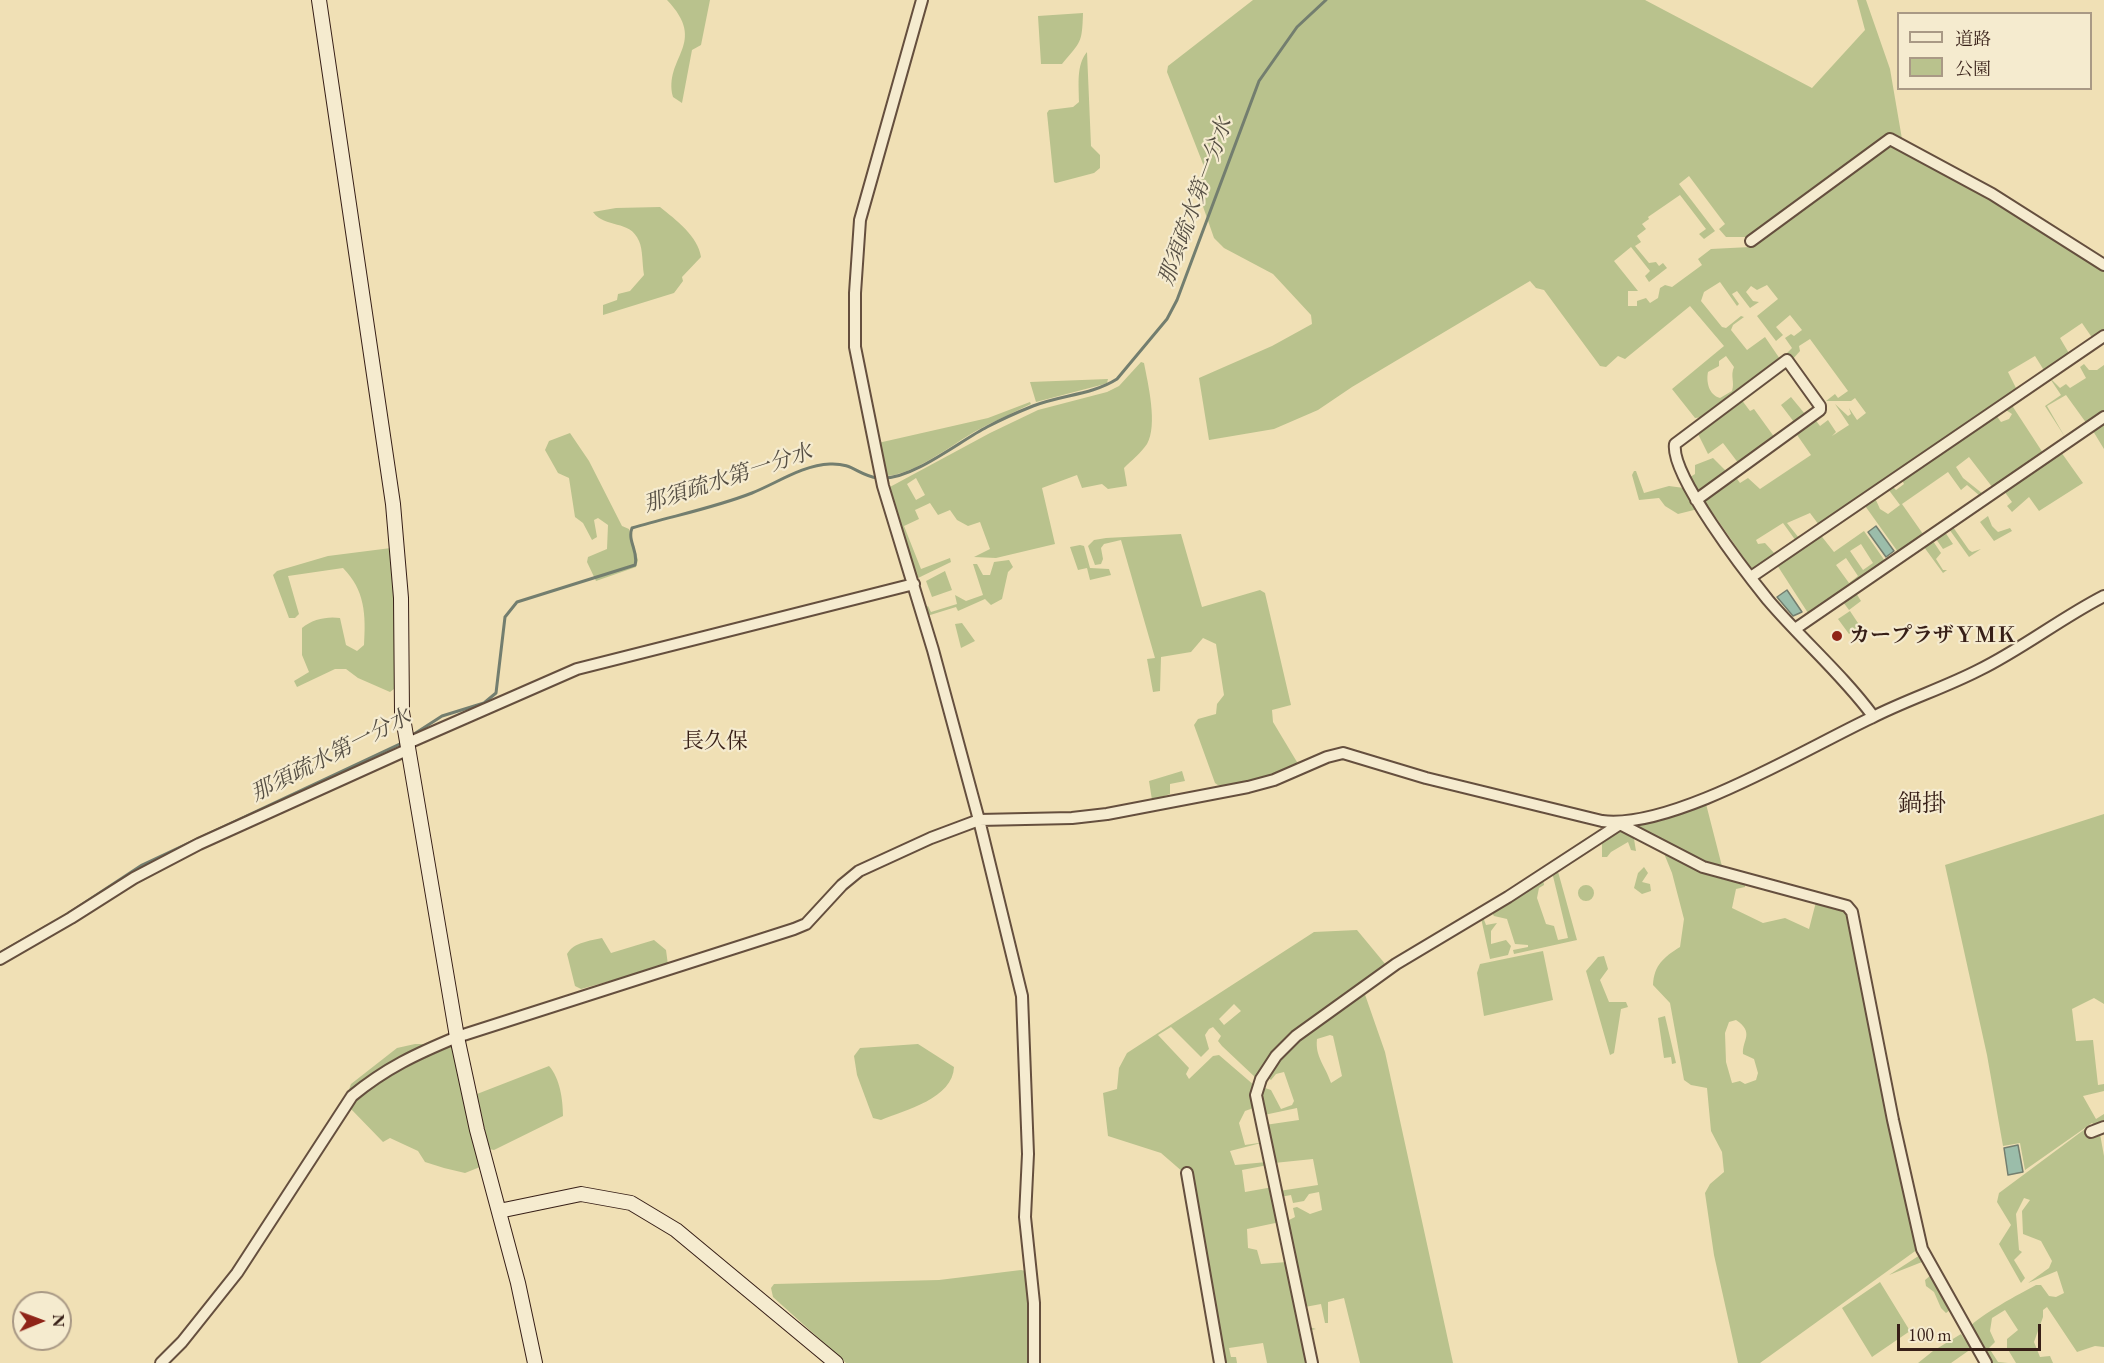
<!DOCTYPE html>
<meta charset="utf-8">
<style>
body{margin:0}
#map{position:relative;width:2104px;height:1363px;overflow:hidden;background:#f0e0b5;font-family:"EB Garamond","Noto Serif JP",serif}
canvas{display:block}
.legend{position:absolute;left:1897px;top:12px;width:195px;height:78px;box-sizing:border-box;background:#f5ebcf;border:2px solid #a99985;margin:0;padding:8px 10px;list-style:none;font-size:18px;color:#371f17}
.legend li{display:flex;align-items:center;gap:12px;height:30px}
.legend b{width:30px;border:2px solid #a99985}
.north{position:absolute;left:12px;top:1291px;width:60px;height:60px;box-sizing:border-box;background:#f5ebcf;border:2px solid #a99985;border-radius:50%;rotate:89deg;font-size:16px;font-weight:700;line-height:24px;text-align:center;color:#371f17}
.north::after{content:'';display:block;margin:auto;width:21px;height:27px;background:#8f2418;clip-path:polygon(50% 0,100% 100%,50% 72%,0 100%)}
.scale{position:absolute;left:1897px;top:1324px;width:144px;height:27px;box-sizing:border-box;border:3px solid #371f17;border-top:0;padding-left:8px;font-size:18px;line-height:21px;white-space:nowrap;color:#371f17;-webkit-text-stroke:4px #f5ebcf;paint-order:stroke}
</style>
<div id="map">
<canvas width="2104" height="1363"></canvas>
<ul class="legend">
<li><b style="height:8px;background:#f5ebcf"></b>道路</li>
<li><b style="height:16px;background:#b9c28d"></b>公園</li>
</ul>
<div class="north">N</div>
<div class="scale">100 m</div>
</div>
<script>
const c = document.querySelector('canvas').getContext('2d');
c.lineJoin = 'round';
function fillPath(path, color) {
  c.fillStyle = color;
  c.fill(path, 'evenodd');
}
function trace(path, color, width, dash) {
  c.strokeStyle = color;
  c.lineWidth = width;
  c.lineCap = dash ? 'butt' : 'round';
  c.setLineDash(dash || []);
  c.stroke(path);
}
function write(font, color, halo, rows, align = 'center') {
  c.font = font + ' "EB Garamond","Noto Serif JP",serif';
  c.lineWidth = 4.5;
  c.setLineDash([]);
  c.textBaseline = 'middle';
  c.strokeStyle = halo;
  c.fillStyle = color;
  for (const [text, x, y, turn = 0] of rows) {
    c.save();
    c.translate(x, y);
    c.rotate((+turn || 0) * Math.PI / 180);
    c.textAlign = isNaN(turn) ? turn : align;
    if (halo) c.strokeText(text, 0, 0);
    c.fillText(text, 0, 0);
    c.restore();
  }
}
fillPath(new Path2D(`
 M667,0H710L701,45L692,50L682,103L673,97C663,57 709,44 667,0Z
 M1253,0H1645L1812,88L1865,30L1857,0H1866L1890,69L1902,139L2005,198L2104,260V331L2093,339L2082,323L2060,338L2070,355L2045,372L2035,356L2008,372L2019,394L2024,392L2026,396L2014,403L2013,407L2043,453L1993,488L1969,457L1956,467L1963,478L1983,494L1980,496L1967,485L1961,490L1948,472L1902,504L1923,534L1898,552L1863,503L1890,484L1896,490L1904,484L1900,476L1819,525L1810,513L1787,523L1799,538L1796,541L1783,523L1756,540L1758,544L1765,543L1775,554L1755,569L1751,568L1703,499L1735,476L1740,483L1748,478L1760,489L1811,455L1795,432L1814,418L1820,426L1828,420L1836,432L1832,436L1849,425L1835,404L1848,416L1851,414L1849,408L1857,420L1866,413L1855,398L1851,401H1826L1835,394L1838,398L1848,391L1810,339L1799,346L1800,351L1792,360L1787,353L1792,348L1785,338L1791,334L1794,336L1802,330L1790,315L1776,327L1783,335L1776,341L1757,316L1778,299L1767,285L1757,290L1751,286L1746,292L1753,301L1759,302L1750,308L1737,291L1732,294L1739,304L1737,306L1720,282L1704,292L1701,301L1722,327L1726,328L1741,316L1744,317L1733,325L1731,330L1747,350L1765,337L1780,359L1777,364L1703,417L1695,418L1672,389L1724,346L1690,306L1625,359L1618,356L1606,367L1600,366L1544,290L1536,288L1530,281L1352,387L1318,410L1274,429L1209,440L1199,378L1272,346L1312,324L1311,315L1273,274L1224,248L1214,238L1199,195L1198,179L1205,169L1167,72L1168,66ZM1879,152L1750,247L1711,249L1698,259L1702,265L1672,287L1665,285L1660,288L1658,298L1650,303L1646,298L1637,301V306H1628V291H1638L1614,261L1631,247L1650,271L1645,276L1649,282L1667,268L1663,263L1659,266L1656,262L1649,263L1635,246L1641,242L1637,236L1646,229L1642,224L1649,219L1648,217L1680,195L1706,229L1699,234L1704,239L1715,231L1679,184L1689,176L1725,224L1719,229L1726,237H1750ZM1726,356L1734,367C1730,376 1735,382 1732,391L1720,398C1709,395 1706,382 1708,372L1719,366V361ZM2003,408L2012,414L2009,419L2001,422L1996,415ZM1888,489L1900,505L1888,514L1880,509L1875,498Z
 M1083,13C1082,44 1081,41 1062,64H1041L1038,16Z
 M1087,52L1091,146L1100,155V168L1094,173L1056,183L1054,182L1047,113L1049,110L1073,107L1079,102C1079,85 1076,65 1087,52Z
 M660,207C676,220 698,236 701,257L682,277L683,281L674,293L603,315V305L617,300L618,294L630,291L644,275C642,264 643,250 639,241C630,219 605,229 593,212L616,208Z
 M1141,362L1144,363C1148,384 1158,425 1147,444C1141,453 1131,461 1124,468L1127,486L1108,489L1102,484L1082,488L1077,475L1042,488L1055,544L996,558L974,557L990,549L980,522L968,526L957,520L950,510L938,515L930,503L915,510L919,519L904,526L921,569L950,558L951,562L916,579L888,488L990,433L1038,410L1107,392L1119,386ZM916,478L925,495L916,500L907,484Z
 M2084,364L2089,370H2097L2104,365V412L2087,424L2066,395L2047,406L2065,437L2045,406L2061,395L2049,377L2060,388L2066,384L2070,388L2086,378L2080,367Z
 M1108,379L1107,383L1101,385L1036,402L1030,382Z
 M1791,397L1805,414L1794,422L1781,405Z
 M1741,399L1750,411L1754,409L1775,438L1739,464L1723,443L1708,454L1697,432Z
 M1030,402L1031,404C1013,413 994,421 976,431C951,445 913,476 884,476L878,443L988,418Z
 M2104,423V449L2093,431Z
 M570,433L589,461L622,526L629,529L638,560L636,567L596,581L587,562L588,557L607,549L608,525L598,518L594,520L597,537L592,540L583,523L575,517L569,478L558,473L545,450L549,441Z
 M2061,452L2083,483L2039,511L2029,497L2012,512L2007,506L2012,502L2004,491Z
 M1713,458L1727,472L1699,495L1687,479L1695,474V465Z
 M1634,471H1636L1644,493L1669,486L1684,488L1698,509L1678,514L1665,506L1659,498L1639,500L1632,475Z
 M1988,516L1992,526L1998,532L2010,528L2012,531L1994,541L1980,522Z
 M1953,527L1969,550L1972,552L1981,549L1969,557L1949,529Z
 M1864,531L1885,561L1808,613L1777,565L1819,533L1834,552ZM1861,544L1873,563L1863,570L1850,551ZM1846,558L1858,576L1849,583L1836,565Z
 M1945,532L1953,544L1943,549L1936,539Z
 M1181,534L1202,607L1260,590L1265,593L1291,705L1272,710L1273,722L1297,762L1296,766C1281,774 1228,795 1215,783L1194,725L1198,719L1216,714L1217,704L1224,695L1216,644L1203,638L1191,652L1161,657L1160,691L1153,692L1147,659L1155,658L1121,540L1104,544L1101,548L1103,559L1101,564L1095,565L1088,546L1094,540L1106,538Z
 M1933,541L1941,553L1936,559L1943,570H1947L1943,573L1924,547Z
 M1080,545L1084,546L1090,568L1109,569L1111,575L1090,580L1087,568L1078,570L1070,547Z
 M391,548L397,604L394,689L390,692L358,678L346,669H335L297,687L294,681L309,672L302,655V628C312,619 328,616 340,618L346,645L357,651L364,645C366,615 365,590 343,568L288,576L299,614L295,618H289L273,575L277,571L328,556Z
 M1009,560L1013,567L1008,572L1002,599L991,605L985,599L958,611L956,607L927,616L925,608L928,606L931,612L957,604L955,595L966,601L983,595L973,564H977L983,575H990L994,562Z
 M945,571L952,590L932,597L926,581Z
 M1856,593L1861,601L1849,610L1843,602Z
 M1850,611L1860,626L1849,634L1838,619Z
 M962,623L975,641L961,648L955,624Z
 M1182,771L1185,781L1170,784V794L1152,800L1149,781Z
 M1705,800L1725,878L1745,884V887L1736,889L1732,908L1763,923L1785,918L1809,929L1816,902L1847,911L1918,1249L1760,1363H1738L1714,1255L1705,1193L1710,1184L1724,1172L1722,1152L1711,1131L1707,1088L1691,1085L1684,1080L1670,1003L1653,985C1654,965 1664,957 1680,947L1684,919L1672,873L1663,851L1632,828L1629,818ZM1736,1020C1755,1033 1742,1040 1743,1054L1754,1059L1758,1073L1756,1080L1745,1084L1740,1081L1732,1083L1726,1062L1725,1033L1729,1022Z
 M2104,814V1004L2094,998L2072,1009L2076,1041L2093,1040L2098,1085L2104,1084V1091L2083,1096L2096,1119L2104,1114V1123L2095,1126L2092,1123L2025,1170L2020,1143L2003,1146L1987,1055L1945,865Z
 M1620,829L1633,833L1636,851L1631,850L1628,842L1611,852L1607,857H1602V841Z
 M1644,867L1648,873L1642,882L1650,884L1651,891L1642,894L1634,888L1638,873Z
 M1557,868L1577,940L1514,954L1513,950L1528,947V945L1515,944L1507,919L1494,916L1490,910L1543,878L1544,885L1539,888L1537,898L1546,924L1554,926L1558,940L1568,938L1552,872Z
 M1578 893a8 8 0 1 1 16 0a8 8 0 1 1-16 0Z
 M1483,917L1486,925L1497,923L1491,931V944L1506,940L1511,946L1508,955L1490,959L1481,918Z
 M1357,930L1386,965L1362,986L1385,1052L1453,1363H1360L1344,1298L1328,1302V1323H1325L1321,1304L1305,1307L1309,1327L1316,1329L1307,1331L1285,1222L1295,1217L1293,1208L1297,1207L1310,1214L1322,1210L1319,1192L1309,1194L1304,1201L1293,1203L1291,1195L1280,1197L1279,1191L1318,1185L1313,1159L1274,1163L1265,1125L1299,1120L1297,1108L1264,1115L1261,1099L1262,1087L1271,1090L1281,1109L1292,1105L1294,1101L1284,1072L1276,1074L1271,1080L1266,1076L1257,1079L1222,1046L1218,1041L1221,1036L1213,1027L1209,1029L1205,1035L1209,1049L1201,1057L1171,1027L1158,1035L1189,1068L1186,1074L1189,1079L1213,1056L1219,1055L1255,1086L1256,1107L1245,1111L1239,1123L1245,1145L1265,1142L1230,1151L1235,1165L1267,1162L1268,1165L1242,1170L1245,1192L1273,1187L1280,1222L1247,1229L1248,1248L1257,1250L1261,1264L1287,1262L1309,1363H1267L1263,1343L1229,1348L1231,1357H1236L1237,1363H1224L1191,1179L1161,1153L1108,1136L1103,1093L1117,1089L1119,1068L1127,1053L1314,932ZM1234,1004L1241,1011L1224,1025L1219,1019ZM1330,1035L1333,1036L1342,1076L1331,1083C1325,1065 1315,1057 1317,1039Z
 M602,938L611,953L654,940L666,950L668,965L581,989L575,986L567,954C574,942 590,941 602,938Z
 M1543,951L1553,1000L1484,1016L1477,973L1480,964Z
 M1604,956L1608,969L1600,980L1609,1002H1626L1628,1007L1621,1009L1614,1053L1610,1055L1586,971L1598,957Z
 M1665,1016L1676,1063L1672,1064L1671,1057L1664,1058L1658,1018Z
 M415,1044H454L480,1167L465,1173L444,1168L425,1162L418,1151L390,1138L383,1142L350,1108L347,1095L351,1084L397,1048Z
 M918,1044L954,1067C953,1098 906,1110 881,1120L873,1118L857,1075L854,1056L860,1048Z
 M549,1066C560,1078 563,1100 563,1116L494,1150L489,1149L477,1094Z
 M2085,1129L2100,1134L2104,1156V1347L2095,1346L2077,1352L2047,1307L2043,1310V1317L2034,1342L2040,1357L2050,1356L2053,1363H2016L2007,1348V1339L2018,1330L2005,1310L1992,1318L1990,1331L1995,1342L1989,1348L1998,1362L2008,1363H1989L1970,1327C1978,1316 2021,1293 2036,1285H2041L2049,1296L2056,1297L2064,1293L2057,1271L2028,1283L2049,1268L2052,1261L2041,1241L2023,1234L2022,1211L2030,1200L2024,1198L2016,1214L2019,1250L2022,1252L2014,1260L2025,1278L2021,1283L1999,1244L2011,1225L1997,1202L1999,1193Z
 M1920,1255L1951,1305L1950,1310L1946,1313L1941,1308L1934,1292L1926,1286L1925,1280L1931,1275L1922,1262L1889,1275Z
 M1021,1270L1029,1272L1033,1363H846L773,1297L771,1288L774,1284L939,1280Z
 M1880,1282L1910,1331L1872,1357L1842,1308Z
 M1961,1334C1968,1345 1976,1351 1982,1363H1979L1971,1349L1951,1363H1918L1933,1351Z`), '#b9c28d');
const water = new Path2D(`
 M1876,526L1894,551L1886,557L1868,532Z
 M1787,590L1802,612L1793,616L1777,597Z
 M2018,1145L2023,1172L2008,1175L2004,1148Z`);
fillPath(water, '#9bbdaa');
trace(water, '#737e6f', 1.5);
trace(new Path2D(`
 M884,478C914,478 960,441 987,427C1002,419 1018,412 1033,406C1060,395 1092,395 1117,379L1167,319L1177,300L1259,81L1297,27L1326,0
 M411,736L442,716L484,703L496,693L505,617L517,602L635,565C639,552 627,541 632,528C672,516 714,508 752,493C777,483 803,465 830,464C854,463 857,475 878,478
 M66,915L142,865L404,742
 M0,953L47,926`), '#737e6f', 3);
const street = new Path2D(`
 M922,0L860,220L855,293V347L883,486L933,650L979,820L1022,996L1028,1154L1025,1217L1034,1303V1363
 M1751,241L1890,139L1992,194L2104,265
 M1696,500L1820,410V406L1787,360L1675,444C1670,475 1747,574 1768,600C1802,640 1842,674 1873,716
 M1751,577L2104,336
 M1795,629L2104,417
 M408,743L577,669L914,584
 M1620,824L1703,867L1847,906L1852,912L1893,1120L1922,1249L1986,1363
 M0,959L71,918L134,878L199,844L409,749
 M2091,1132L2104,1127
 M1187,1173L1220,1363
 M161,1363L182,1342L237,1273L352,1096C386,1068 416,1054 457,1037L794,929L806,924L842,885L859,871L931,838L979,820L1072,818L1107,814L1248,787L1274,780L1327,757L1343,753L1426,778L1602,821C1672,830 1805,749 1871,718C1906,700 1944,688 1979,670C2022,649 2061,618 2104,596
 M1312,1363L1256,1095L1261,1079L1276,1056L1296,1036L1396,964L1508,897L1620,824`);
const secondary = new Path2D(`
 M319,0L393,504L401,598L402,712L457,1037L477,1130L518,1283L535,1363
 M499,1211L581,1194L631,1203L676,1230L836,1363`);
trace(street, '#654f3e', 14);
trace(secondary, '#371f17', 16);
trace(street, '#f5ebcf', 10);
trace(secondary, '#f5ebcf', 14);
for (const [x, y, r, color] of [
 [1837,636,6,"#8f2418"]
]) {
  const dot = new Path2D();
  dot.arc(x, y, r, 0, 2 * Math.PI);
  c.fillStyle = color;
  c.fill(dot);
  trace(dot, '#f5ebcf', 2);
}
write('bold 21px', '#371f17', '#f5ebcf', [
 ["カープラザＹＭＫ",1849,636]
], 'left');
write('italic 22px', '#554e43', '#f5ebcf', [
 ["那須疏水第一分水",1196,202,-70],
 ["那須疏水第一分水",728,479,-18],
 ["那須疏水第一分水",331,756,-27]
]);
write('22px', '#371f17', '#f5ebcf', [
 ["長久保",715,742]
]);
write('24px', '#371f17', '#f5ebcf', [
 ["鍋掛",1922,804]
]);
</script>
